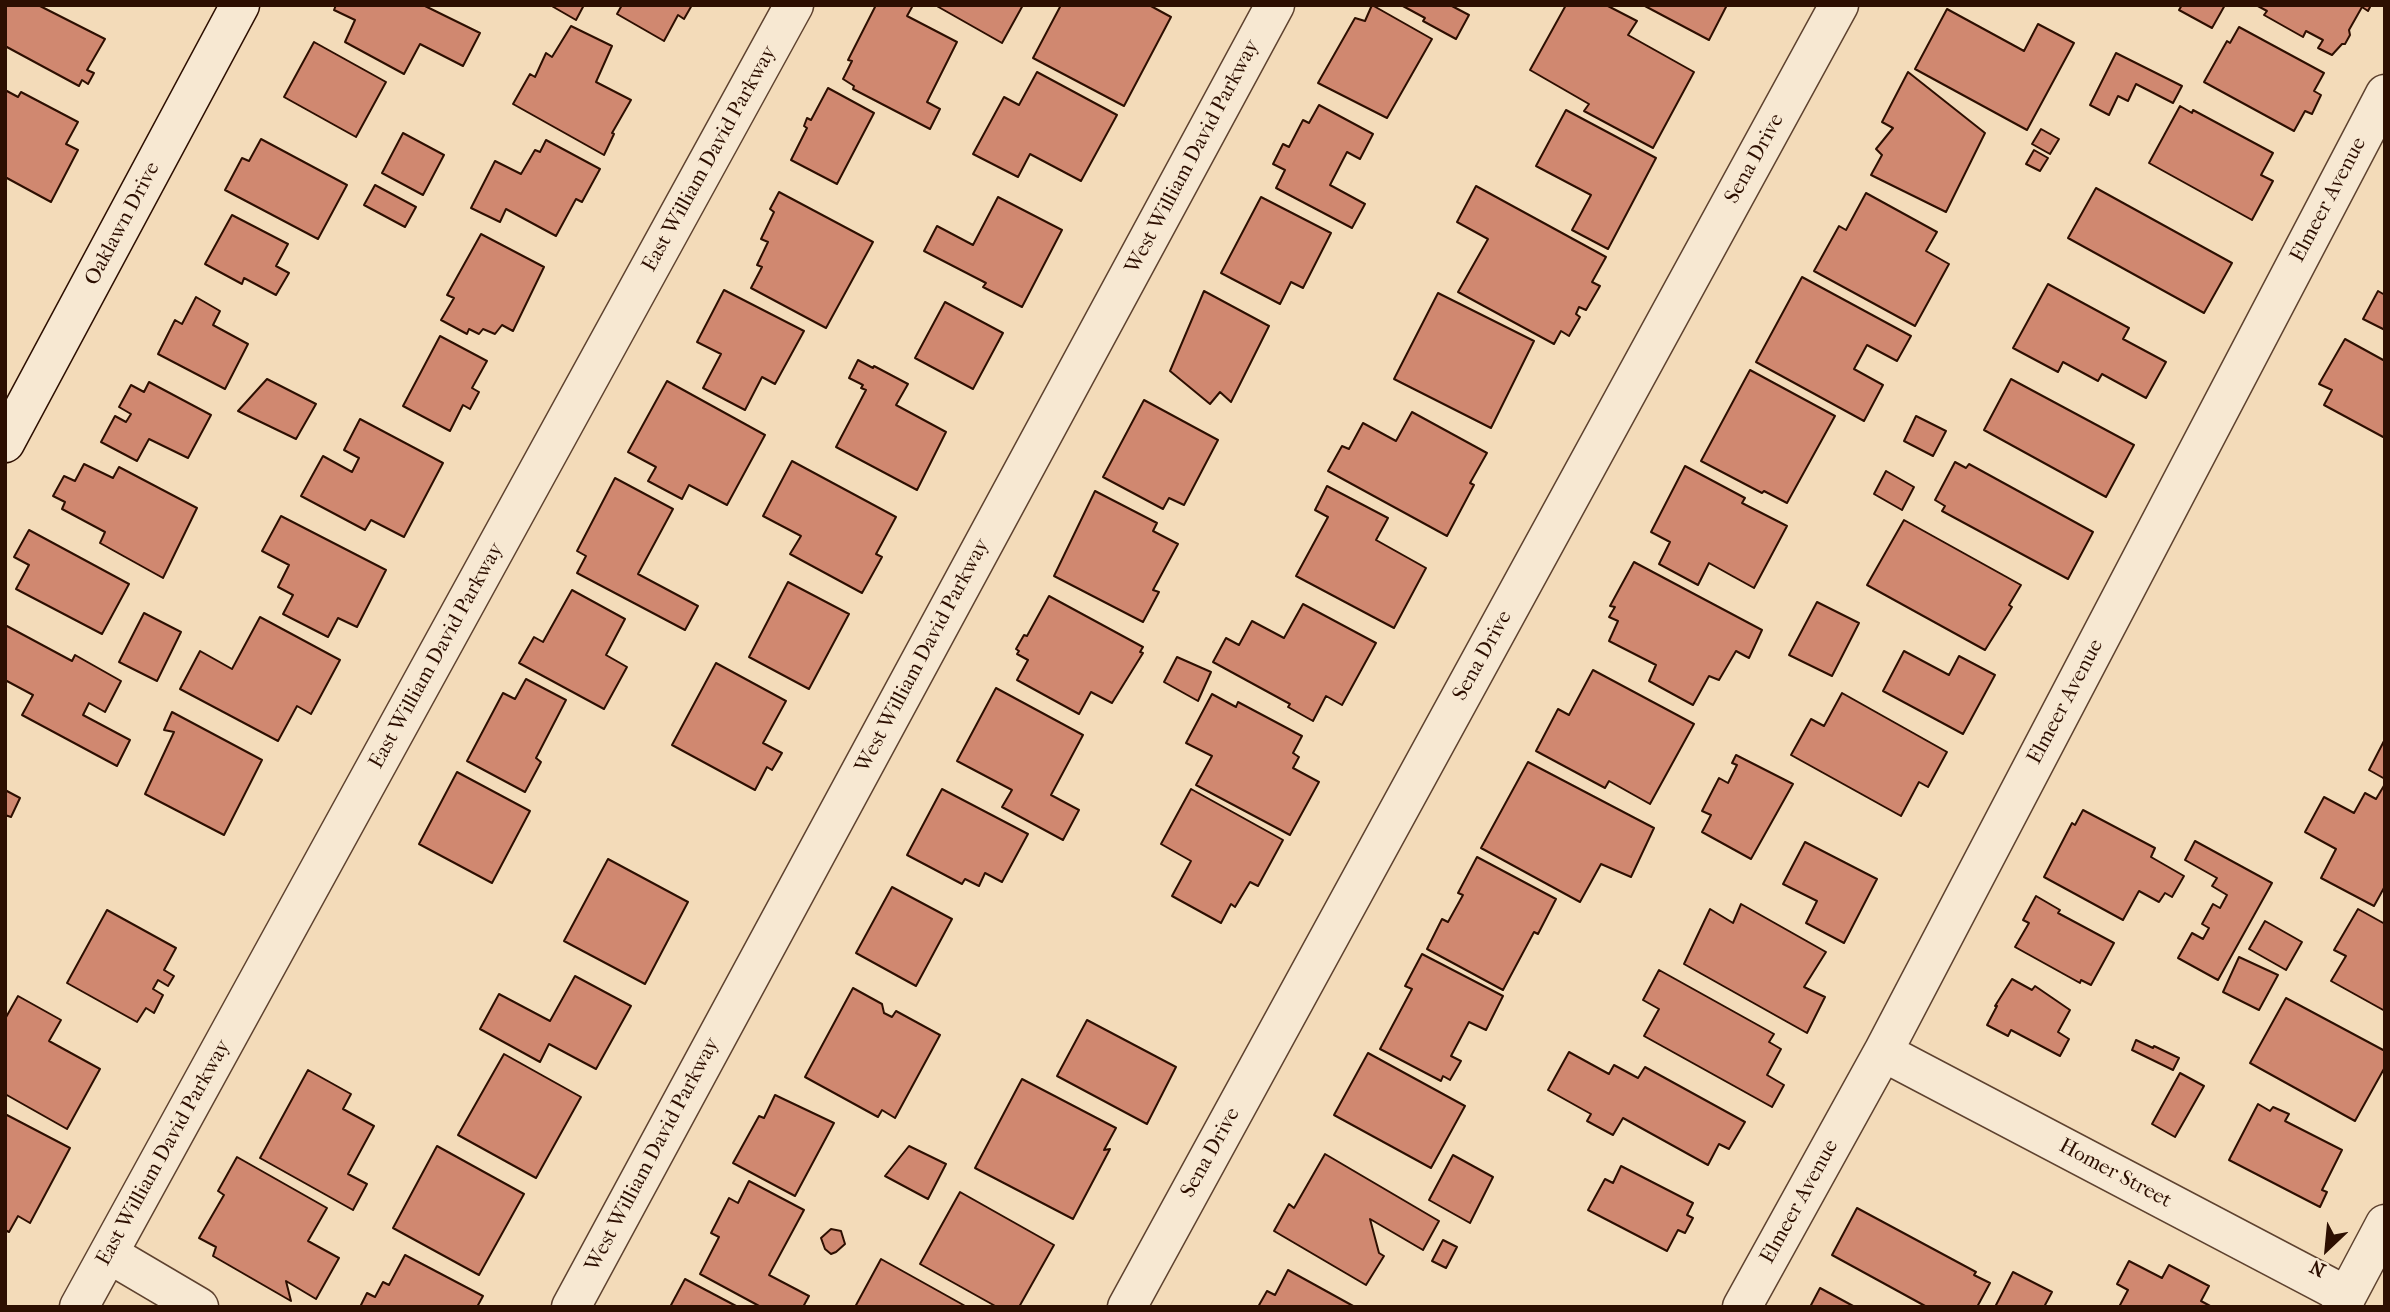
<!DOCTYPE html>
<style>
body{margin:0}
#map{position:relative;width:2390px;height:1312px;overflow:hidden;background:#f3dbb9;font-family:"IM FELL French Canon",serif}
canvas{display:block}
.frame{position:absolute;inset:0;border:7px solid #2d0f01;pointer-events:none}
.north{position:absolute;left:2292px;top:1214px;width:70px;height:70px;-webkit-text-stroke:5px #f7e8d2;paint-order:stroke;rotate:206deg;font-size:19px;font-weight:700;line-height:28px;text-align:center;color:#2d0f01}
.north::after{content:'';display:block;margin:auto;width:24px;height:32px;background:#2d0f01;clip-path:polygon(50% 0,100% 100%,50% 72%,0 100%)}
</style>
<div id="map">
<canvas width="2390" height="1312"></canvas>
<div class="frame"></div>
<div class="north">N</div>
</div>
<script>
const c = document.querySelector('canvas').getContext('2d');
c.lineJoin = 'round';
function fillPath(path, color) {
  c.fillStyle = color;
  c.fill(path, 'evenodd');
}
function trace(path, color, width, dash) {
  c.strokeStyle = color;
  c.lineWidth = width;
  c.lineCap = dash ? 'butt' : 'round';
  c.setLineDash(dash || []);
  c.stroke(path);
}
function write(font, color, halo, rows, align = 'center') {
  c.font = font + ' "IM FELL French Canon",serif';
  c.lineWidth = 5;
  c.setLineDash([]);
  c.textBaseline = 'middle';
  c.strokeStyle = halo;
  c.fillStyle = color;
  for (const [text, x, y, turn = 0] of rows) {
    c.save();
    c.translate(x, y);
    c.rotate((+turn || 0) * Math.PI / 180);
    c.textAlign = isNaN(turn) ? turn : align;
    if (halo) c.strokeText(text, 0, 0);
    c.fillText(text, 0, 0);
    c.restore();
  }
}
const building = new Path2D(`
 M5,5H38L105,39L87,70L94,73L88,84L82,80L79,86L5,46Z
 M336,5H423L480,33L463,66L420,44L404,74L345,42L355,20L334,10Z
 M550,5H584L576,20Z
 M622,5H692L684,19L678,15L664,41L617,14Z
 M876,5H909L912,7L907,16L957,42L927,102L940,109L930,129L853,89L854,86L843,79L852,61L848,60Z
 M935,5H1023L1002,43Z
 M1061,5H1149L1171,17L1124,106L1033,58Z
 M1372,5L1432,39L1387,118L1318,83L1355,18L1365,21Z
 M1401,5H1450L1469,15L1456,39L1423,21L1425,18Z
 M1566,5H1606L1637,21L1628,35L1694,72L1653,148L1584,111L1589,104L1530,70Z
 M1643,5H1727L1709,40Z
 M2182,5H2225L2212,28L2179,10Z
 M2256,5H2371L2368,11L2362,7L2349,30L2350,35L2345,44H2342L2332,55L2318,48L2323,40L2306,31L2303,37L2264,15L2267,11Z
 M1947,9L2024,51L2038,24L2074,43L2027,130L1915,69Z
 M571,26L612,46L596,82L631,100L612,133L614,134L604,155L513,104L530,74L535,77L546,53L552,57Z
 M2239,27L2324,73L2314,91L2321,95L2312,114L2305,111L2294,131L2204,82L2227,41L2230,43Z
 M314,42L386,82L356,137L284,97Z
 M2116,53L2182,86L2173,103L2136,84L2128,101L2118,96L2109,115L2090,105Z
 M1037,72L1117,115L1081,181L1030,154L1018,177L973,154L1004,97L1019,105Z
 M1908,72L1985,133L1946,212L1871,175L1882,155L1876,149L1893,128L1882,122Z
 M828,88L874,113L837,184L791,160L807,128L804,126L807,118L811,120Z
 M5,90L18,97L21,92L78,122L66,144L78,150L51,202L5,177Z
 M1319,105L1373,134L1360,159L1347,152L1330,185L1365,204L1352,228L1276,188L1285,170L1273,164L1283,144L1289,147L1303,120L1309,123Z
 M2180,106L2192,113L2193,110L2273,153L2261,175L2273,181L2252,220L2149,163Z
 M1566,110L1656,158L1608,249L1572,230L1591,195L1536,166Z
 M2041,129L2059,139L2050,154L2032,144Z
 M403,133L444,155L423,195L382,173Z
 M261,139L347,185L318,239L225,190L242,158L249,161Z
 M546,140L600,169L582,202L576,199L556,236L506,209L500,222L471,208L495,161L521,174L535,150L540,152Z
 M2034,150L2048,158L2040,171L2026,164Z
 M375,185L416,207L405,227L364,205Z
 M1476,186L1606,257L1592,282L1600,286L1586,310L1579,307L1576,314L1580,317L1569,336L1561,331L1554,344L1458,292L1488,239L1457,222Z
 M2096,188L2232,263L2204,313L2068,238Z
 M779,192L873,242L826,328L751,288L762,267L757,265L768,242L761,239L774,212L770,209Z
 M1866,193L1937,232L1926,251L1949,264L1915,326L1814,271L1839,226L1846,230Z
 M998,197L1062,230L1022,307L983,287L986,283L924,251L937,226L973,245Z
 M1261,197L1331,233L1303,288L1291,282L1280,304L1221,273Z
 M232,215L288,244L276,266L289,273L276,295L244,278L242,284L205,264Z
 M481,234L544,267L513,331L502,325L495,334L483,329L479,334L469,329L467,334L441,320L454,298L447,295Z
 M1802,277L1911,336L1897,361L1867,345L1854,369L1883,385L1864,421L1756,362Z
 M2048,284L2129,328L2123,339L2166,362L2146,398L2102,374L2098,381L2063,362L2058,372L2013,348Z
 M724,290L804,331L775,384L762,377L745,410L703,388L721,354L697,342Z
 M1204,291L1269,326L1231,402L1220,392L1210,404L1170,371Z
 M2378,291L2385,295V330L2363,319Z
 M1438,293L1534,341L1491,428L1394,379Z
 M196,297L220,311L213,325L248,344L225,389L158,354L175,320L182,324Z
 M945,302L1003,333L973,389L915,358Z
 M440,336L487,361L472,388L479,392L470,409L463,405L450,431L403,406Z
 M2345,339L2385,361V438L2324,405L2332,390L2319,384Z
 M858,360L873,368L874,366L908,384L896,405L946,432L917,490L836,447L866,390L861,388L863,385L849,378Z
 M1750,370L1835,416L1787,503L1764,491L1762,493L1701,461Z
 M267,379L316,404L296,439L238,411Z
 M2011,379L2134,445L2106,497L1984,430Z
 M667,381L765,435L727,505L689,485L682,499L648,481L656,467L628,452Z
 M149,382L211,415L188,458L149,439L137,461L101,442L115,416L126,422L131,414L119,407L131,385L144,392Z
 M1144,400L1218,440L1184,505L1169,498L1163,509L1103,477Z
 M1412,412L1487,453L1470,483L1474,485L1447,536L1328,471L1342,446L1349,449L1363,423L1396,441Z
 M1916,416L1946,431L1933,456L1904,441Z
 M360,419L443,463L404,537L371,520L365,530L301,496L323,456L352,472L359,458L344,450Z
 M792,461L896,517L876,554L882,557L862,593L790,554L801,536L763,516Z
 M1955,462L1966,468L1969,464L2093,532L2068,579L1942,511L1945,506L1935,500Z
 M84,464L113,478L119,467L197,508L163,578L100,543L105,532L62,509L65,502L53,496L64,476L75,481Z
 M1685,466L1745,498L1742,503L1787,526L1754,588L1709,563L1698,585L1659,564L1670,542L1651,532Z
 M1886,471L1914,487L1902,510L1874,494Z
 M615,478L673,509L638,574L698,606L685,630L577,573L586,556L577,551Z
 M1327,486L1388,518L1376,540L1426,568L1394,628L1296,576L1328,517L1315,510Z
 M1095,491L1157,523L1153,531L1178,544L1153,590L1159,592L1143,622L1054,576Z
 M281,516L386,570L357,627L338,618L328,637L283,614L293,595L278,587L289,565L262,551Z
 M1904,520L2021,585L2009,605L2012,607L1985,650L1867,585Z
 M29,530L129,584L102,634L16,589L29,565L14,557Z
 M1634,562L1762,630L1749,658L1736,651L1719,680L1709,676L1693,705L1649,681L1656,665L1609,641L1618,621L1609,617L1615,607L1610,606Z
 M788,582L849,614L809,689L749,657Z
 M572,590L625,619L606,655L627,667L604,709L519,663L534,637L543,642Z
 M1049,596L1143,647L1140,652L1143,653L1112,703L1091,692L1079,714L1017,680L1028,660L1017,654L1019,651L1016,649L1024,635L1027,636Z
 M1817,602L1859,623L1832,676L1789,655Z
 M1303,604L1376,643L1342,705L1326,696L1313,721L1288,707L1290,704L1213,662L1226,638L1239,645L1252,621L1284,638Z
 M144,613L181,632L157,681L119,662Z
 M260,617L340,660L311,714L297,706L278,741L180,689L200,651L232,669Z
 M5,625L72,661L75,655L121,681L105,712L89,703L83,715L130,740L117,766L22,715L33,695L5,680Z
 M1904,651L1949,675L1959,656L1995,675L1963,734L1883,691Z
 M1177,657L1211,672L1198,701L1164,682Z
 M716,663L786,701L763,743L782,753L772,770L767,767L755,790L672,745Z
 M1593,670L1694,724L1650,804L1609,781L1605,788L1536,751L1558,709L1569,715Z
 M526,679L566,700L536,758L541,762L525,792L467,761L503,693L515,699Z
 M996,688L1083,735L1051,795L1079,810L1063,840L1002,807L1012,790L957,761Z
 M1842,693L1947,752L1928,787L1919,782L1901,816L1791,755L1811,719L1824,726Z
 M1212,694L1236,707L1238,702L1302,736L1293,753L1299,757L1293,768L1319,782L1290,835L1196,785L1212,756L1186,743Z
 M172,712L262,760L224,835L145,794L174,732L164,730Z
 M2385,739V779L2369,770Z
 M1736,755L1793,784L1751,859L1702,832L1711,815L1702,811L1719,778L1728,783L1737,765L1732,763Z
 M1528,762L1654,828L1631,877L1601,864L1580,902L1481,848Z
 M457,772L530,811L492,883L419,844Z
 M2385,784V886L2374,906L2321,878L2336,849L2305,832L2324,797L2354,813L2365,793L2376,799Z
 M942,789L1028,834L1002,882L985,873L979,886L965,879L962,884L907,855Z
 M1191,789L1283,840L1258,886L1250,882L1235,907L1231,904L1221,923L1172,896L1191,861L1161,844Z
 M5,790L20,798L11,817L5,815Z
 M2083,810L2155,848L2151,857L2184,876L2172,897L2165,893L2159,902L2139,891L2123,920L2044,877L2072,823L2075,825Z
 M2195,841L2272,883L2218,980L2178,958L2192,933L2203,939L2209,928L2202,924L2213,904L2220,908L2227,895L2212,886L2217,878L2185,860Z
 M1805,842L1877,879L1844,943L1806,923L1817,901L1783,884Z
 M1477,857L1556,899L1538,934L1534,932L1503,990L1427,949L1442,919L1448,922L1463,895L1458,893Z
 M608,859L688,902L645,984L564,941Z
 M892,887L952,919L916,986L856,953Z
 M2036,896L2060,910L2058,913L2114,943L2091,985L2081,980L2080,983L2015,947L2029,923L2023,920Z
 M1741,904L1826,952L1804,987L1825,997L1807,1033L1684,964L1710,909L1733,923Z
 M2358,909L2385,924V1011L2331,981L2346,956L2334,950Z
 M107,910L176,948L164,970L174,976L168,986L158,980L153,989L163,995L154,1013L146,1008L137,1022L67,983Z
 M2265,921L2302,942L2286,970L2249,949Z
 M1422,954L1503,996L1486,1030L1469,1022L1451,1056L1461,1061L1450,1080L1443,1076L1441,1081L1380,1049L1412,989L1405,986Z
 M2239,957L2278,975L2259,1010L2223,992Z
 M1659,970L1774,1034L1769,1042L1781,1049L1767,1075L1784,1085L1772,1107L1644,1036L1659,1009L1643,1000Z
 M575,976L631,1006L596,1069L549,1044L540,1062L480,1029L499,994L550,1021Z
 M2012,979L2032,990L2035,986L2070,1010L2058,1032L2069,1039L2060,1056L2011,1030L2008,1036L1987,1025L1997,1006H1995Z
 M853,988L882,1004L884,1013L892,1017L896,1011L940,1035L895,1118L882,1110L878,1117L805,1077Z
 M18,996L61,1020L49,1041L100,1069L67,1129L5,1094V1019Z
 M2286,998L2385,1051V1067L2355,1121L2250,1063Z
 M1087,1020L1176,1067L1147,1124L1057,1076Z
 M2136,1040L2153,1048L2154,1046L2179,1058L2173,1070L2132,1050Z
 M1569,1052L1609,1074L1614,1065L1638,1078L1645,1067L1745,1122L1729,1149L1719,1144L1708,1165L1623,1118L1613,1135L1587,1121L1591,1114L1548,1090Z
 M1368,1053L1465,1106L1431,1168L1334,1115Z
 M504,1054L581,1097L536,1178L458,1135Z
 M308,1070L351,1094L343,1109L374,1126L348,1174L367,1184L353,1210L260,1158Z
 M2180,1073L2204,1086L2175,1137L2152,1124Z
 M1022,1079L1116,1128L1104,1150L1110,1149L1073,1219L975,1168Z
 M775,1095L834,1123L795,1196L733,1163L759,1116L764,1118Z
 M2258,1104L2270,1111L2273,1107L2289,1114L2285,1121L2342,1150L2322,1190L2327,1192L2320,1207L2229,1160Z
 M5,1114L70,1148L30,1223L18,1216L9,1232L5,1230Z
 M437,1146L524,1194L479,1275L393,1228Z
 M909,1146L946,1164L928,1199L885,1176Z
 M1325,1154L1439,1221L1423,1250L1370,1219L1379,1253L1384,1256L1366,1285L1274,1231L1289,1204L1294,1208Z
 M1453,1155L1493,1177L1470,1223L1429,1200Z
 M237,1157L327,1208L308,1241L339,1258L316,1299L286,1281L291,1301L213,1256L216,1247L199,1238L224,1195L218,1191Z
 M1621,1166L1693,1203L1687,1215L1693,1218L1685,1233L1678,1230L1667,1251L1588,1210L1605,1179L1613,1183Z
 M749,1181L804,1210L769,1275L809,1296L803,1307H761L700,1274L719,1237L711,1233L729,1198L738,1203Z
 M960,1192L1054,1245L1019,1307H997L920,1264Z
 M1857,1208L1976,1272L1974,1275L1990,1283L1977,1307H1927L1832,1255Z
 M831,1229L841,1231L845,1244L836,1252L831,1254L825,1249L821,1238Z
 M1443,1240L1457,1247L1446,1268L1432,1261Z
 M405,1255L483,1296L477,1307H360L367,1293L375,1297L383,1282L389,1285Z
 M881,1259L967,1307H855Z
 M2129,1261L2162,1278L2169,1265L2209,1286L2201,1301L2212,1307H2119L2128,1290L2117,1284Z
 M1288,1270L1355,1307H1258L1267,1291L1275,1295Z
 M2013,1272L2052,1292L2044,1307H1995Z
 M685,1279L738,1307H670Z
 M1820,1288L1855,1307H1810Z`);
fillPath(building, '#d08870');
trace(building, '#2d0f01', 2);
const street = new Path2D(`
 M1883,1052L2347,1296
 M109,1254L199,1307
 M79,1307L794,5
 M571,1307L1275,5
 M1127,1307L1839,5
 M1742,1307L1883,1052L2385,94
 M2341,1307L2385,1224`);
const secondary = new Path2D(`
 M5,443L240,5`);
trace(street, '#5e422f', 41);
trace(secondary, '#2d0f01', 41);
trace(street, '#f7e8d2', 38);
trace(secondary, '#f7e8d2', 38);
write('21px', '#2d0f01', '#f7e8d2', [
 ["West William David Parkway",1193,157,-62],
 ["East William David Parkway",710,159,-61],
 ["Sena Drive",1755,159,-61],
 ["Elmeer Avenue",2329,200,-62],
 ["Oaklawn Drive",123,224,-62],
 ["East William David Parkway",437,656,-61],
 ["West William David Parkway",923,656,-62],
 ["Sena Drive",1483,656,-61],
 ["Elmeer Avenue",2066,702,-62],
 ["East William David Parkway",164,1153,-61],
 ["Sena Drive",1211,1153,-61],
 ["West William David Parkway",653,1155,-62],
 ["Homer Street",2115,1174,28],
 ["Elmeer Avenue",1800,1202,-61]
]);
</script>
